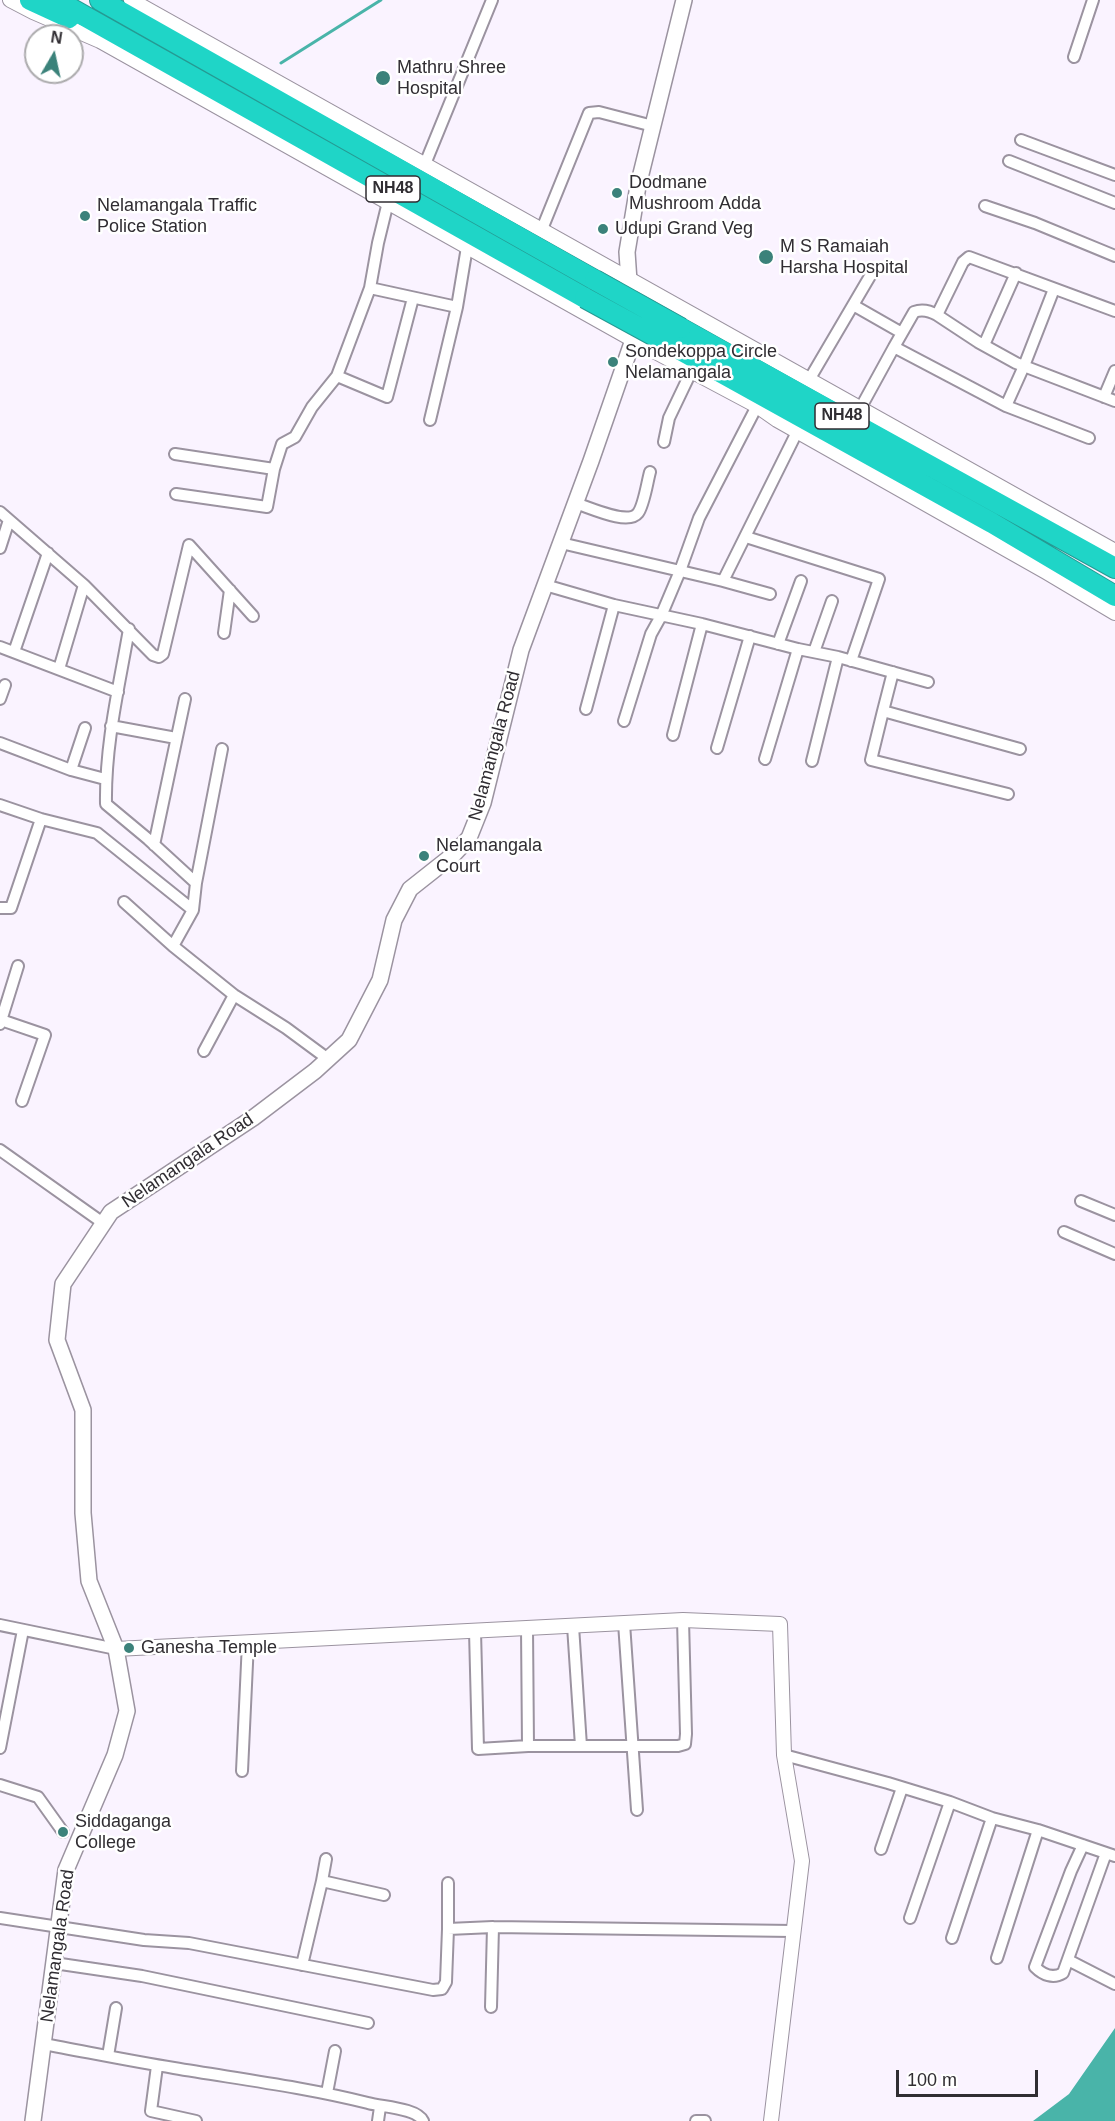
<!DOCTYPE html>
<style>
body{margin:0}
#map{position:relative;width:1115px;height:2121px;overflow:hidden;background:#faf3ff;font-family:Helvetica,sans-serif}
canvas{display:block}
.north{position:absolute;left:24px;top:24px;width:60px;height:60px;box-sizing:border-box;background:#fff;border:2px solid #acabad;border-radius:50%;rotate:9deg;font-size:16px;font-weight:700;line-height:24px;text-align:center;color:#302d32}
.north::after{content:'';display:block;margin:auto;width:21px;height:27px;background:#3b827a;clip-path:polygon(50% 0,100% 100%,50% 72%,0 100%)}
.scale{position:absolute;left:896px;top:2070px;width:142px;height:27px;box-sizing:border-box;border:3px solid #302d32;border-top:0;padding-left:8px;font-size:18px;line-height:21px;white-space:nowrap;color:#302d32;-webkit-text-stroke:4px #fff;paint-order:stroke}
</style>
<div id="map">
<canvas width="1115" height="2121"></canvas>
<div class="north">N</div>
<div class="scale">100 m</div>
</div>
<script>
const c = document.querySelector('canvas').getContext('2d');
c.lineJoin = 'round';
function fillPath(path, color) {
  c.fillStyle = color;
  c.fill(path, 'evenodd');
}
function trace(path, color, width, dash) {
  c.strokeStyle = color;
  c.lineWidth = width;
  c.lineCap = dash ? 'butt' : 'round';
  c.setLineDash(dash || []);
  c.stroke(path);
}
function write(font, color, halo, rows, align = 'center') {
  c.font = font + ' Helvetica,sans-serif';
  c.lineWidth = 5;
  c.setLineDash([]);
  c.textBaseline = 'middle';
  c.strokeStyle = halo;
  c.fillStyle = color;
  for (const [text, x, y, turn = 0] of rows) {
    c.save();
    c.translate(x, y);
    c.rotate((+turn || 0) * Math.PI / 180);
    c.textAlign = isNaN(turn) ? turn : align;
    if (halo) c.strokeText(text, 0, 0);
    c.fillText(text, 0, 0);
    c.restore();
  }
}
fillPath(new Path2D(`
 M1115,2028V2121H1033L1069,2094Z`), '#49b4a9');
trace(new Path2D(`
 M281,63L381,0`), '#49b4a9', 3);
const minor = new Path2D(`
 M1074,57L1093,0
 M1021,140L1115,175
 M1009,161L1115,203
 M425,164L492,0
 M985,206L1035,223L1115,256
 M542,229L589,113L599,112L653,126
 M370,288L457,307
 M853,305L902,333
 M1115,311L969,257L963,262L937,315L978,342L1016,363L1115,401
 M984,345L1016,273
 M894,347L914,312C922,309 930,311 937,315
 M337,376L387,397L413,298
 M809,380L873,271
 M1104,397L1115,371
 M1006,406L1024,366L1054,289
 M860,409L894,347L1006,406L1089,438
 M430,420L457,307L467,247
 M664,442L669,418L691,372
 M175,454L274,469L282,444L295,437L312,407L337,376L370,288L378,243L388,202
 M176,494L267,507L274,469
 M575,503C589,507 628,526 638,513C644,505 647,483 650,472
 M0,512L84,585L153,655L159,657L163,654L189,545L253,616
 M746,537L879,579L851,661
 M561,543L723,581
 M0,548L9,520
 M545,585L614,605L702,624L798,649L838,657L928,682
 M770,594L723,581L798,430
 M129,629C119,687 105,744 106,804L148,839L196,883L193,910L173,946
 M224,633L230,590
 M778,644L801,581
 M0,647L118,692
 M14,652L48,553
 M814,652L832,601
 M59,669L84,585
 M893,672L883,711L1020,749
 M0,699L5,685
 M586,709L614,605
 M883,711L871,760L1008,794
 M624,721L651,634L661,616L680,571L699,518L757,406
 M111,726L176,738
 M673,735L702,624
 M0,743L71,770L105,779
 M717,748L750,636
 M765,759L798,649
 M812,761L838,657
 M71,770L85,728
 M0,805L41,819L97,833L193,910
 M154,845L185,699
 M196,883L222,749
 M124,902L173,946L234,995L286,1028L328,1059
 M0,908H11L41,819
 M1,1020L45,1035L22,1101
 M0,1024L18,966
 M204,1051L234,995
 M0,1150L103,1223
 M1081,1201L1115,1215
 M1064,1232L1115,1254
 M624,1623L637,1810
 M0,1625L116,1649
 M573,1626L581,1746
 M527,1628L528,1746
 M475,1631L478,1749L528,1746H678L685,1744L686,1734L683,1620
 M0,1748L23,1630
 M784,1755L888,1783L950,1802L992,1818L1038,1830L1115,1856
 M242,1771L248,1642
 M0,1785L38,1797L63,1832
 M1083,1845L1071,1871L1035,1967C1043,1975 1053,1979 1063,1973L1106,1853
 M881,1849L902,1788
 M322,1881L326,1859
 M0,1918L144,1940L189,1943L433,1990L442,1989L446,1982L448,1929L493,1927L793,1931
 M910,1918L950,1802
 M448,1929V1883
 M952,1938L992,1818
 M997,1958L1038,1830
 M1068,1960L1115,1984
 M54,1963L142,1976L368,2023
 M302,1965L322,1881L384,1895
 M491,2007L493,1927
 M43,2044C87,2052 130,2061 174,2068C239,2079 304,2087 368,2103C382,2107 417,2108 423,2121
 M108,2056L116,2008
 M157,2066L151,2111L196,2121
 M327,2093L335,2051
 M378,2121L380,2107
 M696,2121H705`);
const tertiary = new Path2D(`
 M10,0L33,12L100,41L633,340L757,406L777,420L1046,572L1115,613
 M131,0L1115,551
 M116,1649L683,1620L780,1624L784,1755L802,1861L771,2121`);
const secondary = new Path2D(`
 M33,2121L66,1870L115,1755L127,1711L116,1649L89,1581L83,1513V1410L57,1340L63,1284L111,1212L253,1118L315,1071L349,1040L380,980L394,920L410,889L453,855L469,838L483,803L521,650L591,461L633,340L627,252L638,186L684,0`);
const motorway = new Path2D(`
 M30,0L69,18
 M56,0L585,298
 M100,0L595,280
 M681,328L1115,568
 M673,346L992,523L1115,596`);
trace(minor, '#9b93a0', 14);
trace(tertiary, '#9b93a0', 16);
trace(secondary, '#9b93a0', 18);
trace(motorway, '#259a93', 22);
trace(minor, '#fff', 10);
trace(tertiary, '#fff', 14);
trace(secondary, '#fff', 15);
trace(motorway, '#1fd5c7', 20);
const motorwayBridge = new Path2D(`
 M595,280L681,328
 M585,298L673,346`);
trace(motorwayBridge, '#259a93', 22, []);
trace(motorwayBridge, '#1fd5c7', 20);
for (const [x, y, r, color] of [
 [383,78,8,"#3b827a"],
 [617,193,6,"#3b827a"],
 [85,216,6,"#3b827a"],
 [603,229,6,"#3b827a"],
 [766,257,8,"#3b827a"],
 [613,362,6,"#3b827a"],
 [424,856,6,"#3b827a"],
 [129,1648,6,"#3b827a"],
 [63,1832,6,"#3b827a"]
]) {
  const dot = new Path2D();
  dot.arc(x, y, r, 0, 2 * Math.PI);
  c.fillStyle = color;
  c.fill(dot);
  trace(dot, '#fff', 2);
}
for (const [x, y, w] of [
 [393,189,54],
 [842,416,54]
]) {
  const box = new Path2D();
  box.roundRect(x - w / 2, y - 13, w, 26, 4.5);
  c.fillStyle = '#fff';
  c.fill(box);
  trace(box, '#302d32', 1.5);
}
write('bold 16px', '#302d32', null, [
 ["NH48",393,189],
 ["NH48",842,416]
]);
write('18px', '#302d32', '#fff', [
 ["Mathru Shree",397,68],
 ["Hospital",397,89],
 ["Dodmane",629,183],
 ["Mushroom Adda",629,204],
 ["Nelamangala Traffic",97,206],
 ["Police Station",97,227],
 ["Udupi Grand Veg",615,229],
 ["M S Ramaiah",780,247],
 ["Harsha Hospital",780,268],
 ["Sondekoppa Circle",625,352],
 ["Nelamangala",625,373],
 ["Nelamangala",436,846],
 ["Court",436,867],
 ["Ganesha Temple",141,1648],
 ["Siddaganga",75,1822],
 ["College",75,1843]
], 'left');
write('18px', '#302d32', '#fff', [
 ["Nelamangala Road",495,746,-75],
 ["Nelamangala Road",188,1161,-34],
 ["Nelamangala Road",58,1946,-82]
]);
</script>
